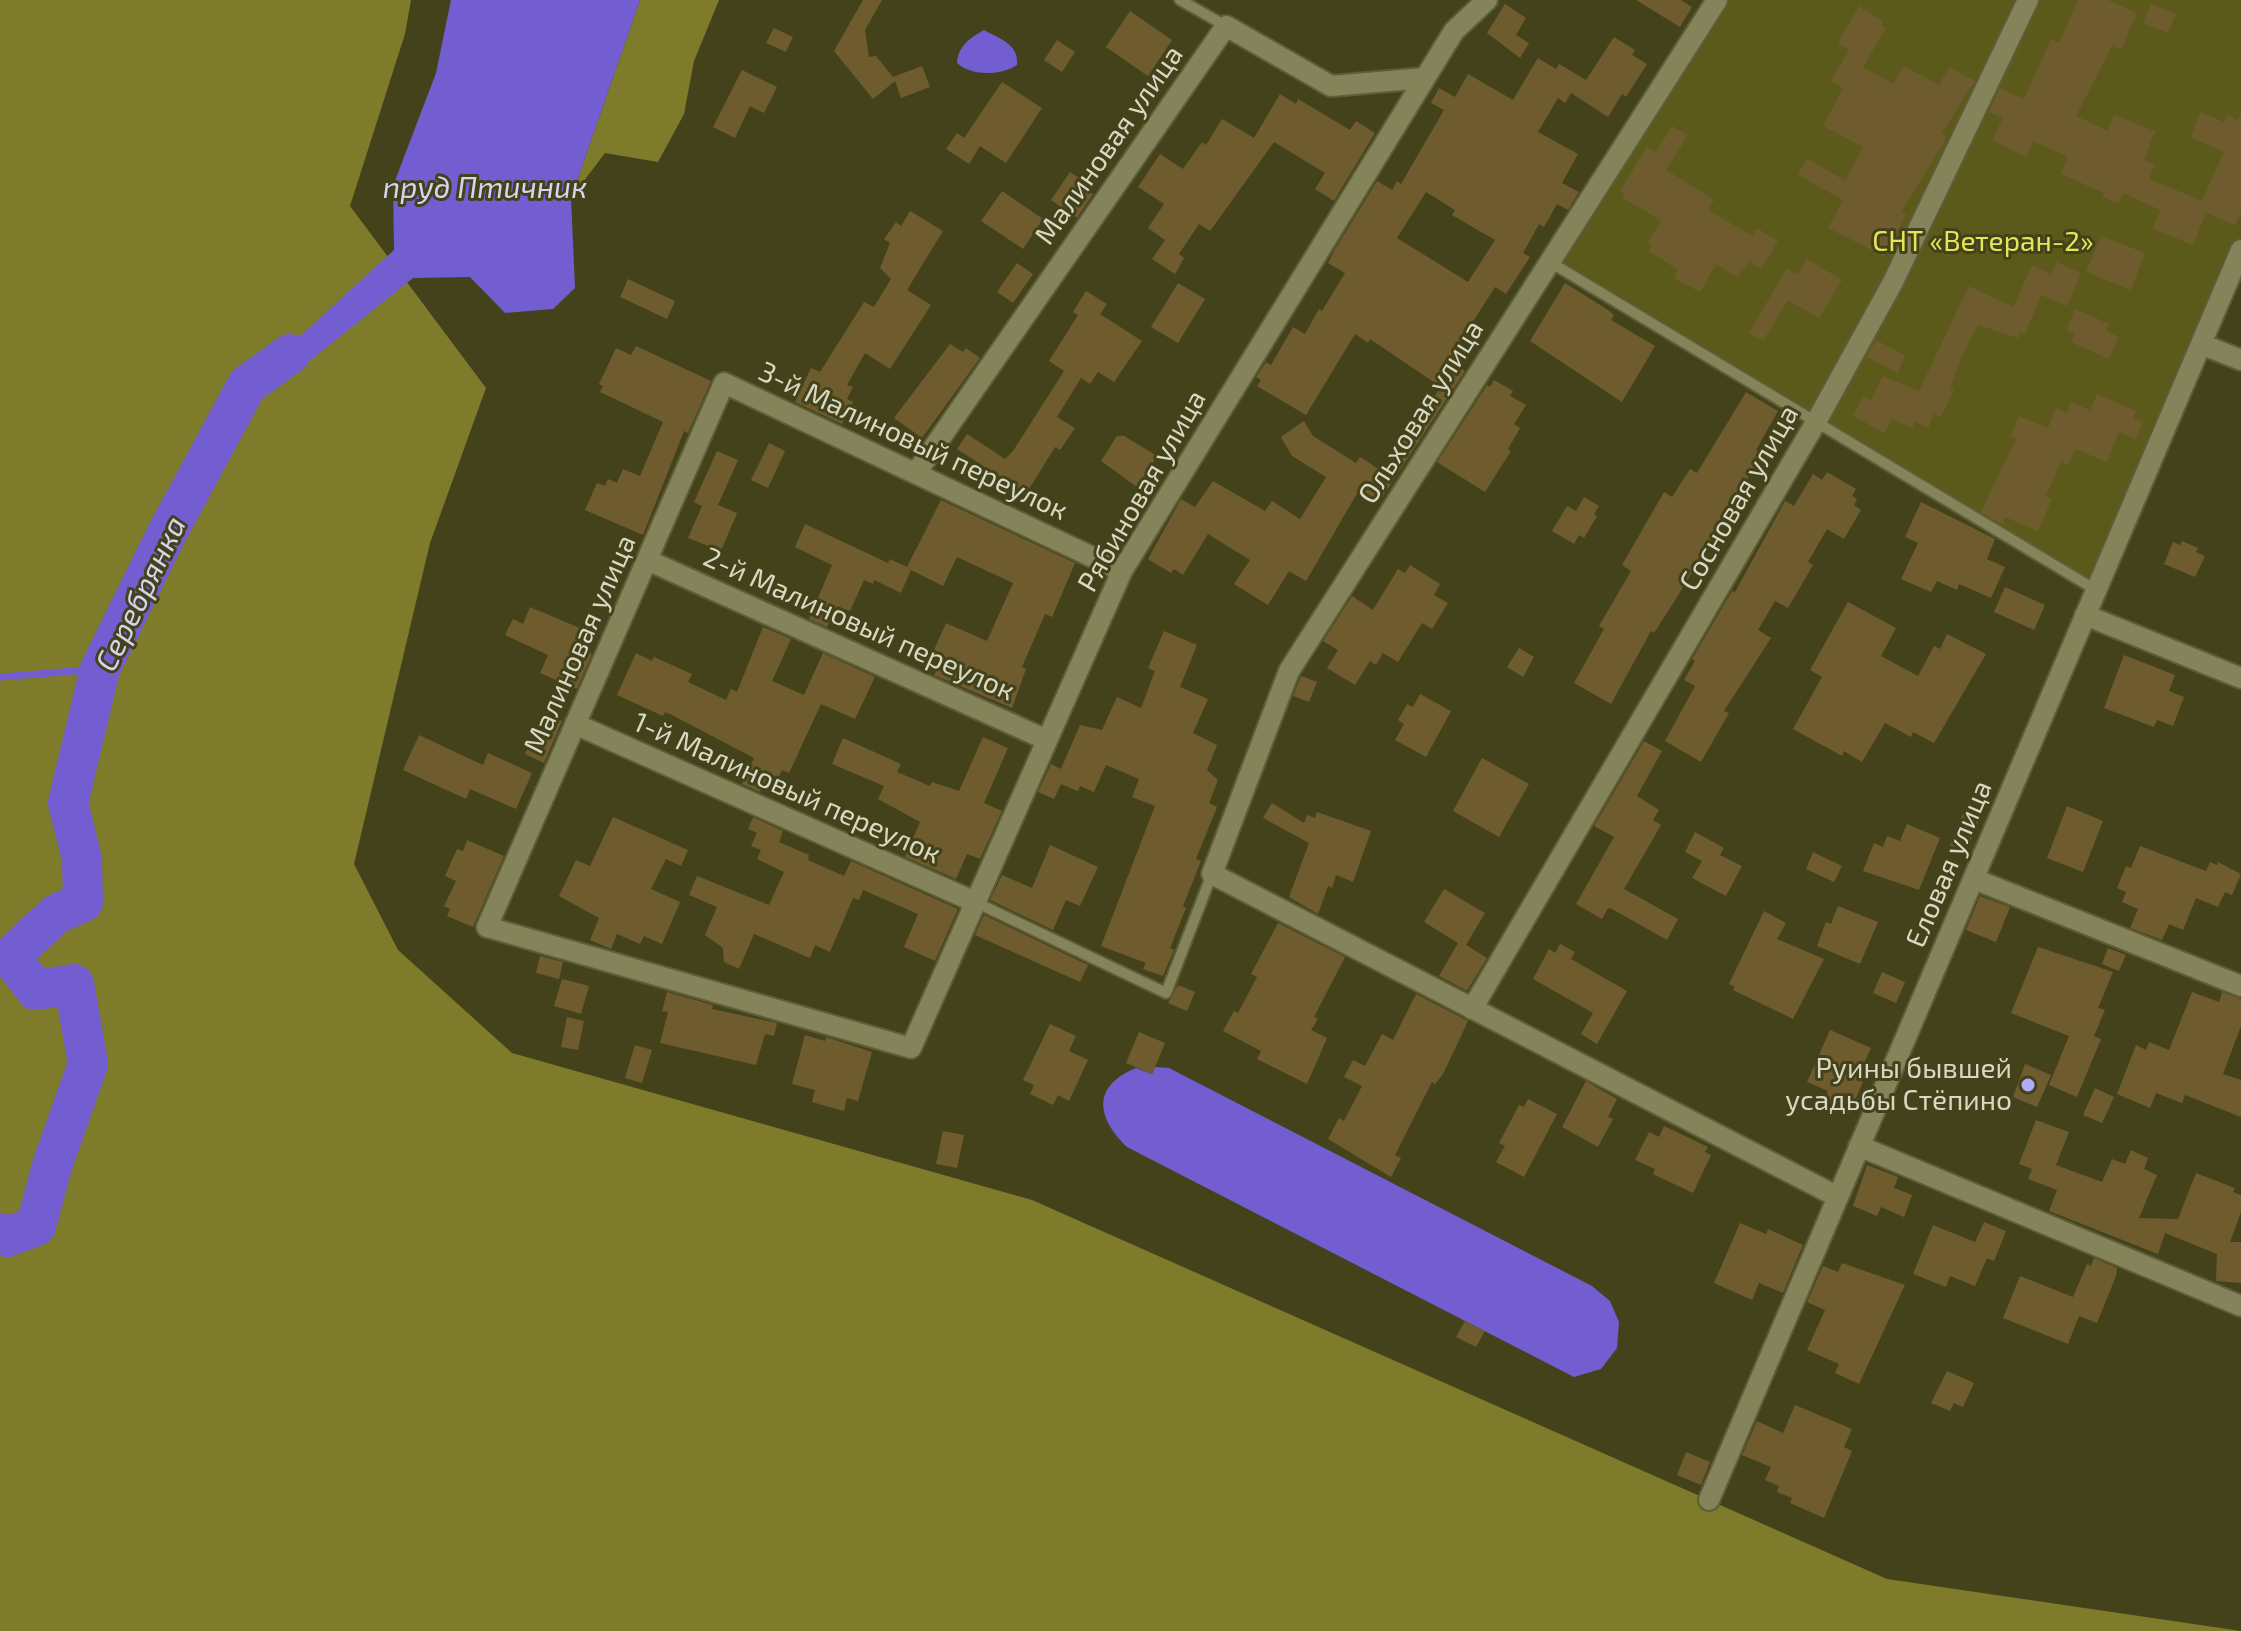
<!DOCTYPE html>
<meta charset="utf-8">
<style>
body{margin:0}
canvas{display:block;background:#43421a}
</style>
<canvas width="2241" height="1631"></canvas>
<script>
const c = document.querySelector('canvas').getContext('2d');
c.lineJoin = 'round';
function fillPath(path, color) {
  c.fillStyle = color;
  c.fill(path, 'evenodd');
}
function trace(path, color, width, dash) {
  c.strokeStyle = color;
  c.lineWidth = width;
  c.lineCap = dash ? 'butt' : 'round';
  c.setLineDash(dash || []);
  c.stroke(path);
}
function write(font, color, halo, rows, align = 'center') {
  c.font = font + ' "Exo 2",sans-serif';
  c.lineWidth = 6;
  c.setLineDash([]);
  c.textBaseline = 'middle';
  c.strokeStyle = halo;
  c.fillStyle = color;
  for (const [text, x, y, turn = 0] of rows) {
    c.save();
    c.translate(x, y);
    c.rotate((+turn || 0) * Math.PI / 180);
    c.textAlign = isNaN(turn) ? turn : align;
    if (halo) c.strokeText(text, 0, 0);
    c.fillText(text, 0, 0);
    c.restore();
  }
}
fillPath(new Path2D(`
 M1717,0H2241V250L2096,590L1550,262Z`), '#5c5a1b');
fillPath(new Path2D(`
 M0,0H411L405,34L350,206L486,388L430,543L354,864L398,950L512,1053L1032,1200L1887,1579L2241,1631H0Z
 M640,0H719L694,61L684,114L658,162L605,153L571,198Z`), '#7e7b2b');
fillPath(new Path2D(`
 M451,0H640L571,198L575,288L553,309L505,313L470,277L413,278L307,363L247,385L394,250L393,186L436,73Z
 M984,30C1000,39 1019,44 1017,65C1001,76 971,76 957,63C958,46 970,38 984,30Z
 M1155,1067L1169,1068L1592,1286L1610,1301L1619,1322L1617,1348L1601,1369L1574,1377L1127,1147C1096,1117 1092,1086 1136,1068L1152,1074Z`), '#735ed1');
trace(new Path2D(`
 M0,677L100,669`), '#735ed1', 7);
trace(new Path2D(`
 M0,1233L7,1237L36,1226L52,1166L88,1064L74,984L36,990L10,957L56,914L83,902L82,859L68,803L100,669L166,535L247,385L290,354`), '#735ed1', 40);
fillPath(new Path2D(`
 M863,0H882L865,30L869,57L876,56L893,77L922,66L930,87L901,98L895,81L873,99L834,51Z
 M1636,0H1681L1692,7L1680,27Z
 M2078,0H2108L2137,13L2121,50L2112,46L2076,116L2108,131L2114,115L2155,131L2144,160L2155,164L2149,179L2202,201L2224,152L2190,137L2201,112L2224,122L2227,115L2238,120L2241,114V212L2235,225L2206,213L2193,245L2153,229L2160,210L2123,193L2119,203L2102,197L2104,193L2061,174L2068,156L2033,142L2026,157L1992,140L2003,118L1989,112L2000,88L2024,99L2051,39L2059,43Z
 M1505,4L1526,18L1516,35L1529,43L1520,58L1487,33Z
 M2151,4L2176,14L2168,33L2143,23Z
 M1859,6L1883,21L1881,25L1886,28L1863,67L1893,84L1904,66L1939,85L1949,67L1975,81L1942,133L1946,136L1943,144L1901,212L1906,214L1884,256L1828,228L1843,200L1798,175L1807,158L1845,181L1863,147L1823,126L1843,88L1831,81L1849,50L1838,43Z
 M1130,11L1172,40L1148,76L1106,47Z
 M774,28L793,37L786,52L766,43Z
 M1614,37L1635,50L1632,55L1647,64L1626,97L1622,94L1608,117L1571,93L1565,103L1558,98L1538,132L1578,154L1562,183L1579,192L1568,210L1557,204L1544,227L1539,224L1523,253L1530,257L1506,294L1495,287L1448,361L1465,371L1379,502L1359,490L1306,581L1289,571L1268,605L1234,584L1250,560L1208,534L1183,575L1174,569L1171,573L1148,559L1181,499L1195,507L1213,481L1265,511L1272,501L1300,519L1326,477L1292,456L1281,437L1304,421L1313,436L1356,463L1360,457L1382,471L1441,387L1370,339L1368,343L1355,334L1306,415L1257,386L1261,380L1256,377L1266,362L1271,365L1293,327L1305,334L1319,309L1322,311L1345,273L1328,263L1335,249L1377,181L1392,190L1397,181L1401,184L1444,110L1431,103L1439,88L1455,97L1468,74L1513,100L1538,58L1556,69L1559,64L1586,80ZM1426,192L1455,210L1452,215L1495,240L1468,282L1397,238Z
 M1057,40L1075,52L1062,72L1044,60Z
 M742,70L777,87L764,113L750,106L735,138L713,127Z
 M1002,82L1042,108L1006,163L980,146L969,164L946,149L957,133L964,138Z
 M1280,94L1296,104L1298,99L1350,130L1356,121L1375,133L1334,201L1315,189L1325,173L1274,142L1210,231L1199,224L1179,254L1184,258L1175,274L1152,259L1165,240L1148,228L1164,204L1138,187L1160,154L1183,169L1202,142L1206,145L1222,119L1254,138Z
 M1672,126L1688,135L1666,170L1714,200L1708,210L1747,233L1753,235L1757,228L1778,241L1761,269L1750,262L1737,277L1716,264L1700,292L1674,278L1678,270L1649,251L1652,246L1647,243L1661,221L1622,197L1624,193L1620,191L1647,147L1656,152Z
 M1070,172L1088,184L1085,189L1093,194L1077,218L1051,200Z
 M1002,191L1043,219L1023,249L981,221Z
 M910,211L943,231L907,290L931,305L890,369L865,353L847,385L853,387L847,399L853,402L842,424L795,402L811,368L820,372L864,302L874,307L891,279L880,268L890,243L884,239L896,222L901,226Z
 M2101,236L2145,253L2131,290L2086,272Z
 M1807,259L1842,280L1819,318L1788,300L1763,341L1749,333L1787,268L1798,274Z
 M2056,262L2081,273L2067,306L2041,295L2025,334L2020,332L2018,338L1978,325L1961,359L1950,388L1954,390L1941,417L1934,414L1928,428L1915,422L1912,428L1892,419L1884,433L1853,416L1863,397L1871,400L1883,376L1919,391L1969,286L2013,307L2032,265L2051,274Z
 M1017,263L1033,274L1013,303L997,292Z
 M628,279L675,301L667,319L620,297Z
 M1178,283L1205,299L1178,343L1151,327Z
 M1565,283L1608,310L1614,315L1611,320L1655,346L1622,402L1530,341Z
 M1086,291L1107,304L1100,314L1142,341L1114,382L1098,372L1090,384L1081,378L1057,417L1075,428L1060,450L1055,447L1026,494L957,449L967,434L1005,459L1013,451L1064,371L1049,361L1078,315L1073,312Z
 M2075,309L2109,324L2106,331L2119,337L2109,359L2071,342L2074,334L2067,330Z
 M1876,340L1905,355L1898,373L1867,357Z
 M950,344L963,352L966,348L980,358L922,438L894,418Z
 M636,346L711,381L688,433L684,431L643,535L585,510L597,483L605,486L608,479L617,483L623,469L640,476L663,422L600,392L603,386L599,384L616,348L631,355Z
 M1494,380L1513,391L1510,396L1526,405L1514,424L1520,428L1508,449L1511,451L1485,492L1437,462L1487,385L1490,387Z
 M1746,392L1778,411L1756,450L1762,454L1679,594L1654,633L1651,631L1611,704L1574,683L1604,629L1599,626L1631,571L1622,565L1664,492L1672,497L1690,469L1697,473Z
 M2097,394L2136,411L2133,418L2143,422L2136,439L2119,432L2107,462L2075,449L2068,465L2061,462L2046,496L2052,499L2038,531L2005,517L2002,524L1981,512L2016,439L2010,436L2019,416L2048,428L2056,408L2067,413L2071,402L2090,410Z
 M1117,436H1124L1157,456L1137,487L1101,461Z
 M769,443L785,451L768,488L751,480Z
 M717,451L738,460L718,505L737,513L721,551L688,538L702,506L694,502Z
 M1827,472L1856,489L1852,496L1857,499L1854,505L1861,510L1844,539L1827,529L1808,562L1813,565L1788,608L1775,601L1758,630L1771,638L1724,711L1729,713L1701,762L1665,741L1695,686L1684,680L1695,661L1692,659L1732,591L1735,592L1785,501L1794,506L1813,474L1822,480Z
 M1584,497L1599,506L1594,514L1597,516L1584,538L1579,535L1574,544L1552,531L1567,506L1576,511Z
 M941,500L1075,563L1052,617L1045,614L1022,667L1026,669L1012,708L934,675L941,661L931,657L946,623L987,641L1013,583L957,557L943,586L911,570L901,593L874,580L873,584L864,580L850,611L837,606L827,627L809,619L832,565L795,547L805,524L888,563L890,559L907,567Z
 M1921,502L1995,539L1987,559L2005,567L1991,598L1959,584L1957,590L1937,581L1931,592L1901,579L1918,543L1905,537Z
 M2182,541L2198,548L2196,552L2205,556L2195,577L2164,564L2173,542L2180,545Z
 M1410,565L1440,584L1434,595L1448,603L1432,629L1422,623L1398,662L1383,653L1376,665L1370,661L1355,685L1327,668L1338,650L1323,641L1352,596L1373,610L1398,569L1405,573Z
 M2005,587L2045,605L2034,630L1994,612Z
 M1848,602L1896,628L1881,656L1918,676L1934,646L1940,649L1947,634L1986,654L1934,743L1913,732L1911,737L1885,723L1862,762L1844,751L1842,756L1793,729L1822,677L1810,670Z
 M530,607L589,632L581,650L592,654L577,689L540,673L548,655L505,635L513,619L523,624Z
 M763,627L791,639L772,681L804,695L823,653L875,677L855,719L821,704L789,773L782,770L778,778L769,774L760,792L742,784L754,758L670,714L665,712L663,716L617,695L636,653L652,661L654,657L692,674L688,682L726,700L731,689L737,692Z
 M1164,631L1197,645L1180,687L1208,699L1193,733L1217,745L1207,770L1218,780L1209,803L1217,807L1196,859L1201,861L1183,906L1186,908L1170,948L1174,950L1163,976L1143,969L1146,963L1101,946L1155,806L1132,797L1139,779L1106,765L1094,792L1080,786L1078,791L1061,784L1054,799L1038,792L1051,764L1061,769L1080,725L1102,730L1117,697L1141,708L1155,671L1148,668Z
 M1519,648L1534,657L1523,677L1507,667Z
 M2124,655L2175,675L2169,691L2184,697L2173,726L2157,720L2154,727L2104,708Z
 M1301,676L1317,682L1309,702L1293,696Z
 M1420,694L1451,711L1426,757L1395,740L1404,724L1398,720L1407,704L1413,707Z
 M543,713L562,721L544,763L525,754Z
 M419,735L483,765L488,753L532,773L516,809L470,789L466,799L403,770Z
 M983,737L1008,748L984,803L1002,811L980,859L967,854L956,879L905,857L920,822L878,799L884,786L832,764L843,738L901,764L897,772L930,786L932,782L959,791Z
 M1644,741L1662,751L1637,796L1659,810L1653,820L1661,825L1624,889L1678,919L1667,940L1612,909L1608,908L1602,919L1576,904L1614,837L1594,826Z
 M1482,758L1529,784L1499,837L1453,811Z
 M1272,803L1304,823L1307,815L1315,818L1317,812L1371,831L1353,882L1336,875L1332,888L1328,886L1318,914L1289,897L1309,843L1263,818Z
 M1966,806L1982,813L1966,852L1950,845Z
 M2067,806L2103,821L2083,872L2047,858Z
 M613,817L688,850L681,866L666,859L651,889L680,902L662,944L644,936L640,944L617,934L611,949L590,940L599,918L559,896L576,860L590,866Z
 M753,817L783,831L779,842L809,855L808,860L844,876L851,861L958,909L935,961L904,947L918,914L863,890L859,900L853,898L830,952L815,945L810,958L754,934L739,969L724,962L723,948L705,935L717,907L689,895L697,876L769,905L784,872L757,859L761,850L751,846L757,833L748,829Z
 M1907,824L1940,838L1919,890L1863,871L1874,843L1883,847L1887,836L1900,841Z
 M1695,832L1724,848L1720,855L1742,866L1726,896L1692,878L1702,861L1685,852Z
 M467,840L504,856L473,927L447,916L450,909L444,906L456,881L445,876L457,849L463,851Z
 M1050,845L1098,867L1080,906L1066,900L1053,930L990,900L1002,875L1032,888Z
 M2140,846L2206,871L2210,862L2217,865L2218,862L2241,874L2232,895L2225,892L2218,907L2196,898L2183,930L2169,924L2162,940L2130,928L2138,909L2122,902L2126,892L2117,888L2126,866L2131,868Z
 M1813,852L1842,866L1834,882L1806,869Z
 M1444,889L1485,913L1466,945L1487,958L1467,991L1439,976L1458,943L1424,922Z
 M1980,896L2010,907L1996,942L1966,930Z
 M1838,906L1878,922L1860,964L1817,946L1826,922L1831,924Z
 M1764,911L1786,923L1777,939L1824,959L1793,1019L1733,990L1735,987L1729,984Z
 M984,915L1088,965L1080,982L975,935Z
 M1278,923L1345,957L1314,1017L1318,1019L1311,1030L1327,1038L1307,1084L1257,1059L1261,1051L1223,1031L1234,1011L1238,1013L1257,977L1251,974Z
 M1560,944L1575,952L1571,959L1627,991L1597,1044L1581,1034L1593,1013L1533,979L1549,949L1555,953Z
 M2038,947L2113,972L2098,1008L2105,1010L2094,1036L2101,1039L2077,1097L2049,1085L2069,1036L2011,1013Z
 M2108,948L2126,955L2119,971L2102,964Z
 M540,956L563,962L559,979L536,973Z
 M1882,972L1905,982L1896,1003L1873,993Z
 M562,979L589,986L581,1014L554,1006Z
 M1178,985L1195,992L1187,1011L1168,1003Z
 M667,992L713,1005L712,1009L777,1023L774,1036L765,1034L756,1065L660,1043L668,1012L662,1011Z
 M2192,992L2219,1002L2222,992L2241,999V1026L2223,1074L2241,1080V1117L2185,1095L2182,1103L2156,1093L2150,1108L2117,1094L2136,1045L2146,1050L2149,1042L2169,1050Z
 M1416,994L1468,1021L1443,1074L1435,1084L1432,1082L1395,1155L1401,1158L1391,1177L1328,1139L1339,1118L1344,1121L1362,1086L1344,1077L1353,1060L1365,1066L1382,1034L1393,1040Z
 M567,1017L584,1021L578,1050L561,1047Z
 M1050,1024L1076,1036L1069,1051L1088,1060L1069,1101L1058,1095L1053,1105L1030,1094L1034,1085L1023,1080Z
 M1830,1030L1871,1048L1857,1079L1863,1082L1849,1114L1822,1103L1828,1091L1807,1082Z
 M1139,1032L1165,1043L1152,1074L1126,1063Z
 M805,1035L825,1041L826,1037L872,1052L858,1101L847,1098L844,1111L812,1102L815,1090L792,1084Z
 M635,1045L652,1050L642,1083L625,1078Z
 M2025,1064L2051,1075L2037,1107L2013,1097Z
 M1586,1081L1617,1099L1608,1117L1613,1119L1598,1147L1562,1127Z
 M2095,1088L2114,1097L2102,1123L2083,1115Z
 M1528,1099L1557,1114L1524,1177L1496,1162L1505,1146L1499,1143L1519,1105L1524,1107Z
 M2036,1120L2069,1132L2056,1165L2102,1182L2112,1159L2125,1164L2131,1150L2148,1158L2144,1169L2157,1175L2139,1218L2178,1219L2196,1173L2235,1188L2233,1192L2241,1195V1212L2230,1242H2241V1283L2216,1281L2217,1254L2165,1233L2158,1254L2049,1211L2057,1190L2028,1179L2032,1169L2019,1164Z
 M1664,1126L1708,1147L1705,1152L1711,1155L1693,1193L1653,1174L1655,1169L1635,1160L1649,1132L1659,1137Z
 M943,1131L964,1135L957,1168L936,1164Z
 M1867,1165L1898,1177L1894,1188L1912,1195L1904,1217L1881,1207L1877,1216L1853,1206Z
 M1984,1222L2006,1231L1994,1261L1987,1258L1975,1286L1950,1276L1946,1287L1913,1274L1933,1225L1975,1242Z
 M1740,1223L1766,1234L1768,1229L1803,1245L1783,1293L1759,1283L1752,1300L1714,1283Z
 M2094,1258L2117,1268L2116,1276L2097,1323L2079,1316L2068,1344L2003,1318L2020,1276L2073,1297L2087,1264L2091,1266Z
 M1842,1263L1905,1285L1859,1384L1835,1373L1839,1364L1807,1350L1825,1310L1807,1302L1823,1266L1838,1272Z
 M1465,1321L1485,1331L1476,1347L1456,1337Z
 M1947,1371L1974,1383L1963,1407L1954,1403L1950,1411L1931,1403Z
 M1795,1405L1852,1429L1844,1447L1852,1451L1824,1518L1790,1503L1792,1498L1777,1492L1779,1486L1765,1480L1771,1467L1742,1455L1757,1421L1783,1433Z
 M1686,1452L1710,1462L1701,1485L1677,1475Z`), '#6e5c2e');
const lane = new Path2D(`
 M1180,0L1226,26
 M1550,262L2096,590
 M975,902L1166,993L1212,874`);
const street = new Path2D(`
 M1717,0L1289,671L1212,874L1838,1197
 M2201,344L2241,360
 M916,473L1226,26L1331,86L1425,78
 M647,560L1047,740
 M1122,571L724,383L487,927L911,1048L1122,571L1454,31L1487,0
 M2085,615L2241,678
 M575,724L975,902
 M1974,879L2241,986
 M1472,1009L1816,422L1893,282L2028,0
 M1859,1146L2241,1306
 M1709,1500L2241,250`);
trace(lane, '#5e5d3a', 14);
trace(street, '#5e5d3a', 24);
trace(lane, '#848359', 10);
trace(street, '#848359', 20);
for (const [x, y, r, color] of [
 [2028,1085,8,"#b3adf9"]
]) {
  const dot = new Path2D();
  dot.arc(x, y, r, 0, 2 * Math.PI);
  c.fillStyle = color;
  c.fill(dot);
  trace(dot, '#43421a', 3);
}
write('28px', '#d9d9c3', '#43421a', [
 ["Малиновая улица",1109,145,-55],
 ["Ольховая улица",1421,412,-58],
 ["3-й Малиновый переулок",913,441,25],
 ["Рябиновая улица",1142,491,-60],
 ["Сосновая улица",1739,498,-60],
 ["2-й Малиновый переулок",859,624,24],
 ["Малиновая улица",580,644,-66],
 ["1-й Малиновый переулок",787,788,24],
 ["Еловая улица",1949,864,-67]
]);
write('28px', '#e8e457', '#43421a', [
 ["СНТ «Ветеран-2»",1983,242]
]);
write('28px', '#d9d9c3', '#43421a', [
 ["Руины бывшей",2012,1069],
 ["усадьбы Стёпино",2012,1101]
], 'right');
write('italic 30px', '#d4d3f0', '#43421a', [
 ["пруд Птичник",485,188],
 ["Серебрянка",141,594,-64]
]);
</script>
